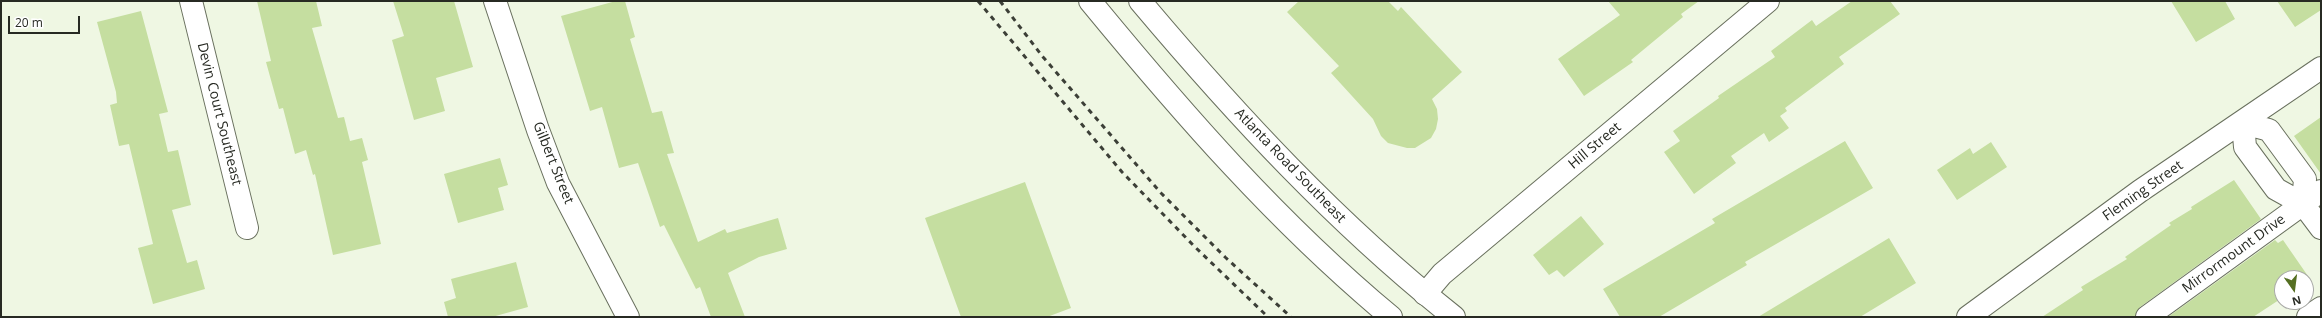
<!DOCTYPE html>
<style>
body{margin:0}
#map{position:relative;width:2322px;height:318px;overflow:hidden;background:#eff7e3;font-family:"Open Sans",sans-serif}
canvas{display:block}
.frame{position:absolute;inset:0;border:2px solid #272a23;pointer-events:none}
.north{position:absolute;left:2274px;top:270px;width:40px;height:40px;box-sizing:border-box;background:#fff;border:1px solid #a9aaa7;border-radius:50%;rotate:166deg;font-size:11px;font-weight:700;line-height:16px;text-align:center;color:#272a23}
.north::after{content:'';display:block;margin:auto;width:14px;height:18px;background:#556f22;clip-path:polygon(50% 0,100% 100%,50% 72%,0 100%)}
.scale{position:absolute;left:8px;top:16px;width:72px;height:18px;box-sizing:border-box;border:2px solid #272a23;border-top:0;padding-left:5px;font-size:12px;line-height:14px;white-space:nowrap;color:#272a23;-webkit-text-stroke:3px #fff;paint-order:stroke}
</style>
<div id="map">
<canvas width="2322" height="318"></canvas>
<div class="frame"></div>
<div class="north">N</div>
<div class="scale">20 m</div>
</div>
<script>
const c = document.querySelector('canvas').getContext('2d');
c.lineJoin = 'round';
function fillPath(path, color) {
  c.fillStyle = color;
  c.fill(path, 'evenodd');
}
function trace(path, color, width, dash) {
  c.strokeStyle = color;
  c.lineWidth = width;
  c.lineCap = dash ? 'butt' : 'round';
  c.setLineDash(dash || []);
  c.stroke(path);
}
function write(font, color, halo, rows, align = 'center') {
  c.font = font + ' "Open Sans",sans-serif';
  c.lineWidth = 4;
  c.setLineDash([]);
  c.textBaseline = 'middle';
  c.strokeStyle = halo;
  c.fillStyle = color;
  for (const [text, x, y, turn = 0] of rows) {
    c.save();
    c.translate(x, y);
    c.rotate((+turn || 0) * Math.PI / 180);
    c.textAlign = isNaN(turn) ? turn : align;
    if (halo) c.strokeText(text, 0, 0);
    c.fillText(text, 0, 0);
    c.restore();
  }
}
fillPath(new Path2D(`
 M257,1H316L322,26L312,28L338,118L344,117L350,141L362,138L368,160L362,162L381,244L333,255L315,174L313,175L306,150L295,154L283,108L279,109L266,62L271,61Z
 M393,1H454L473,67L436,78L445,111L414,120L392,40L404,36Z
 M616,1H625L635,37L630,39L652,113L662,111L674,153L667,154L698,242L725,229L727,233L778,218L787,249L759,257L728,273L745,317H711L700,287L696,289L664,225L660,227L638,163L619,168L602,107L590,111L561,16Z
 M1299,1H1388L1398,11L1401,7L1462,72L1432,99L1437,109L1438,119L1436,129L1431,138L1415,148H1407L1388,143L1381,136L1373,119L1331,73L1339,66L1287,12Z
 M1608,1H1699L1681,14L1683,17L1631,60L1633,62L1584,96L1558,59L1620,15Z
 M1852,1H1890L1900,14L1839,57L1844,64L1785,108L1787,111L1780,116L1789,128L1769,142L1764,133L1731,156L1736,163L1694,194L1664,152L1680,141L1673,131L1719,98L1718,96L1775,57L1771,51L1812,20L1816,26Z
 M2171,1H2225L2235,19L2196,42Z
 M2277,1H2321V10L2295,27Z
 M141,11L168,112L159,114L168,152L178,150L191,205L172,210L187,263L197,260L205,289L153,304L138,248L153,244L129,144L119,146L110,105L117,103L116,92L97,22Z
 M2321,117V174L2294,136Z
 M1845,141L1873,188L1745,262L1747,265L1659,317H1620L1603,289L1715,223L1712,219Z
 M1991,142L2007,167L1957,200L1937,170L1970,148L1973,154Z
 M500,158L508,185L498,188L504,210L458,223L444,174Z
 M2234,180L2261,219L2140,307L2135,317H2042L2083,290L2081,287L2127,259L2125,257L2171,225L2169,223L2192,209L2191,207Z
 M1025,182L1071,308L1047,317H961L925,218Z
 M1581,216L1604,244L1564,277L1557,270L1549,275L1533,255Z
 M1889,238L1916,283L1860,317H1758Z
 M2275,240L2278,243L2283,240L2310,279L2306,281V278H2282V298L2253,317H2168Z
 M516,262L528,307L492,317H448L444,302L456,298L451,279Z`), '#c5dea0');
const street = new Path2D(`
 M191,1L247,228
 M495,1L538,130L558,183L628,317
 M2303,204L2305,179L2269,130L2243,123L2245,147L2276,189L2303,204L2321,228
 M1425,294L1442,274L1768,1
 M1968,317L2140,191L2321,68
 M2147,317L2321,191
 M2308,317L2321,308`);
const secondary = new Path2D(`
 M1090,1C1183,114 1278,223 1391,317
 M1140,1C1236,115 1337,224 1454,317`);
trace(street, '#69705e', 24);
trace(secondary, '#69705e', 24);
trace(street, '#fff', 22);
trace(secondary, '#fff', 22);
trace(new Path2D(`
 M978,1L1122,172L1195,247L1268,317
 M1000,1L1043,57L1161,193L1225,257L1291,317`), '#3c3f37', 3, [5, 5]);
write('14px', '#272a23', '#fff', [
 ["Devin Court Southeast",219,114,76],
 ["Hill Street",1595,146,-40],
 ["Gilbert Street",553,163,68],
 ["Atlanta Road Southeast",1290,166,46],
 ["Fleming Street",2143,191,-35],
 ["Mirrormount Drive",2234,254,-36]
]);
</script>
